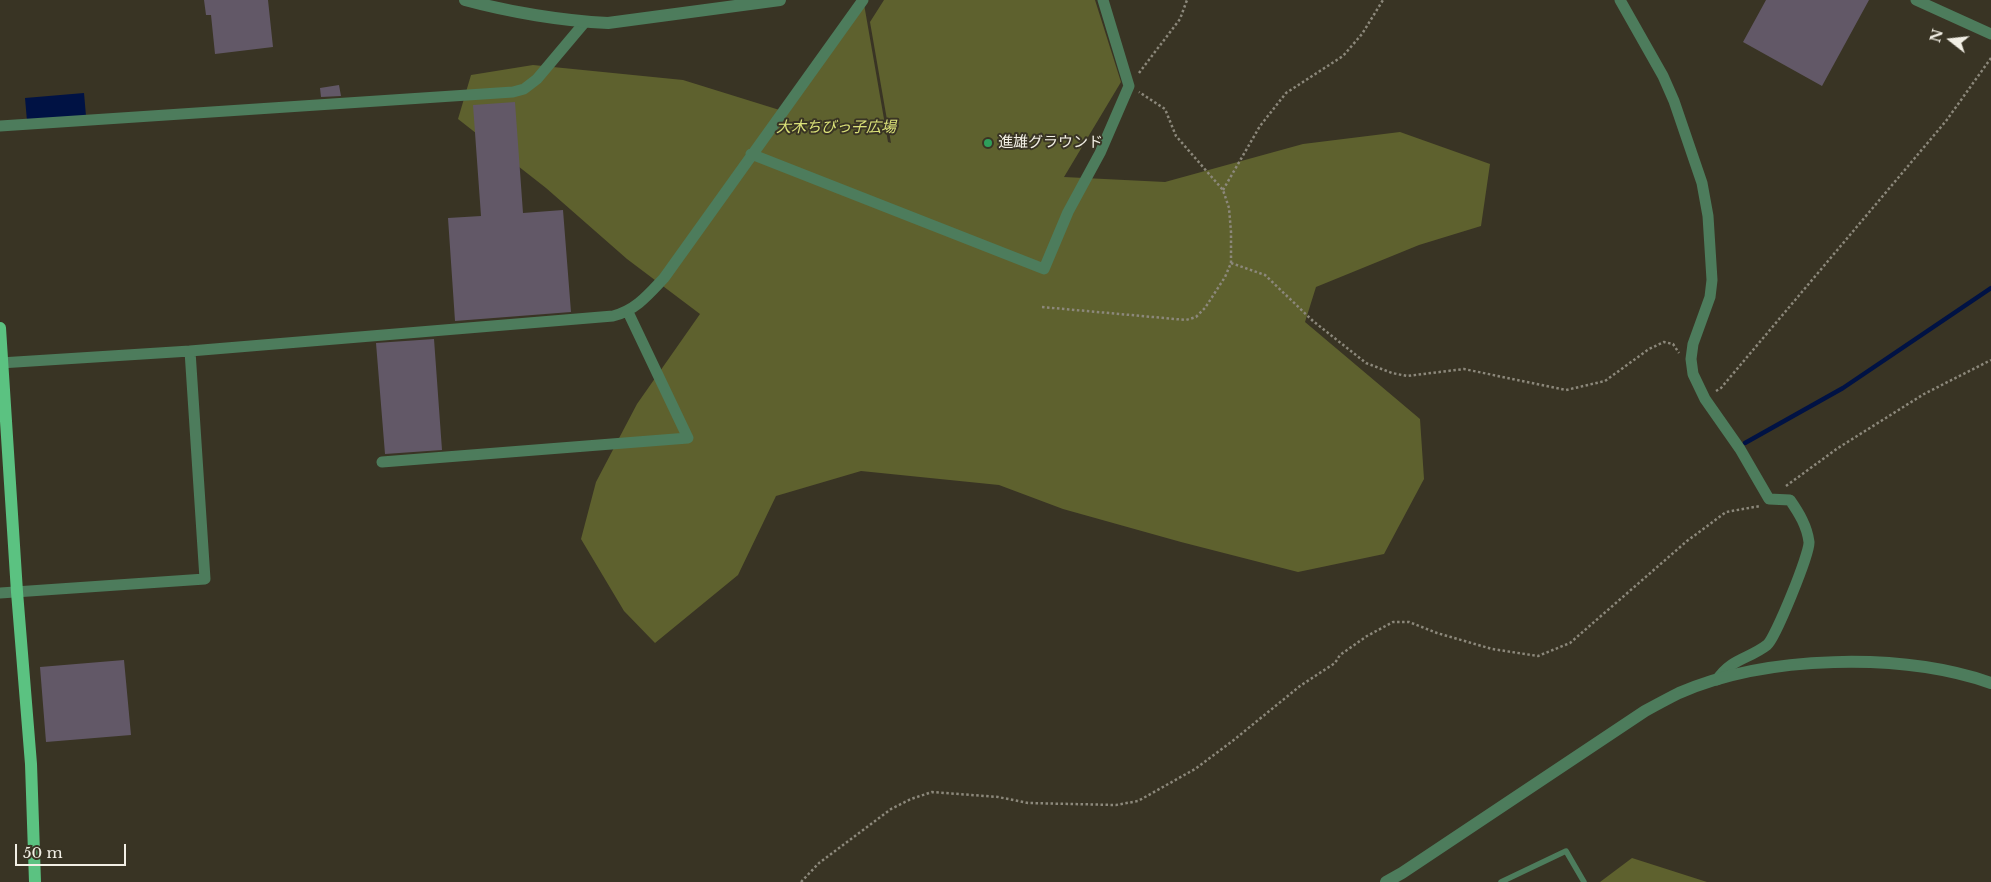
<!DOCTYPE html>
<meta charset="utf-8">
<style>
body{margin:0}
#map{position:relative;width:1991px;height:882px;overflow:hidden;background:#393424;font-family:"Libre Baskerville",serif}
canvas{display:block}
.north{position:absolute;left:1926px;top:15px;width:50px;height:50px;-webkit-text-stroke:4px #393424;paint-order:stroke;rotate:286deg;font-size:14px;font-weight:700;line-height:20px;text-align:center;color:#f2efe5}
.north::after{content:'';display:block;margin:auto;width:18px;height:22px;background:#f2efe5;clip-path:polygon(50% 0,100% 100%,50% 72%,0 100%)}
.scale{position:absolute;left:15px;top:844px;width:111px;height:22px;box-sizing:border-box;border:2px solid #f2efe5;border-top:0;padding-left:6px;font-size:15px;line-height:18px;white-space:nowrap;color:#f2efe5;-webkit-text-stroke:4px #393424;paint-order:stroke}
</style>
<div id="map">
<canvas width="1991" height="882"></canvas>
<div class="north">N</div>
<div class="scale">50 m</div>
</div>
<script>
const c = document.querySelector('canvas').getContext('2d');
c.lineJoin = 'round';
function fillPath(path, color) {
  c.fillStyle = color;
  c.fill(path, 'evenodd');
}
function trace(path, color, width, dash) {
  c.strokeStyle = color;
  c.lineWidth = width;
  c.lineCap = dash ? 'butt' : 'round';
  c.setLineDash(dash || []);
  c.stroke(path);
}
function write(font, color, halo, rows, align = 'center') {
  c.font = font + ' "Libre Baskerville","Noto Sans JP",serif';
  c.lineWidth = 4;
  c.setLineDash([]);
  c.textBaseline = 'middle';
  c.strokeStyle = halo;
  c.fillStyle = color;
  for (const [text, x, y, turn = 0] of rows) {
    c.save();
    c.translate(x, y);
    c.rotate((+turn || 0) * Math.PI / 180);
    c.textAlign = isNaN(turn) ? turn : align;
    if (halo) c.strokeText(text, 0, 0);
    c.fillText(text, 0, 0);
    c.restore();
  }
}
fillPath(new Path2D(`
 M884,0H1095L1121,82L1064,177L1165,182L1303,144L1400,132L1490,164L1481,226L1419,245L1316,287L1305,322L1420,419L1424,479L1384,554L1298,572L1181,542L1063,509L999,485L861,471L776,496L738,575L655,643L624,611L581,539L596,482L637,404L700,314L627,259L546,188L458,119L471,75L533,65L683,80L786,112L864,4L888,142L891,143L870,22Z
 M1632,858L1707,882H1600Z`), '#5e612e');
fillPath(new Path2D(`
 M84,93L86,116L27,121L25,98Z`), '#001244');
trace(new Path2D(`
 M1745,443L1843,388L1991,288`), '#001244', 4.5);
fillPath(new Path2D(`
 M204,0H268L273,47L215,54L211,15H206Z
 M1766,0H1869L1822,86L1743,42Z
 M339,85L341,96L321,97L320,88Z
 M515,102L523,213L563,210L571,312L455,321L448,218L481,216L473,105Z
 M434,339L442,450L385,454L376,343Z
 M124,660L131,735L46,742L40,667Z`), '#625867');
trace(new Path2D(`
 M1139,73L1180,19L1187,0
 M1223,190L1260,126L1286,93L1343,56L1362,34L1383,0
 M1231,263L1265,275L1313,321L1366,363L1392,373L1407,376L1464,369L1566,390L1605,381L1649,349L1664,342L1673,344L1679,353
 M1042,307L1186,320L1196,317L1205,308L1225,277L1231,263V232L1229,208L1223,190L1176,136L1165,109L1139,92
 M1716,391L1721,388L1946,121L1991,58
 M1786,486L1838,448L1924,394L1991,360
 M801,882L819,863L891,809L911,799L932,792L998,797L1028,803L1116,805L1138,801L1195,769L1235,739L1300,686L1335,663L1340,655L1367,636L1393,622H1409L1437,633L1492,649L1538,656L1570,643L1687,541L1726,512L1760,506`), '#8c887b', 2.5, [2.5, 2.5]);
trace(new Path2D(`
 M1501,882L1566,851L1584,882`), '#4d7c5c', 5.5);
trace(new Path2D(`
 M1620,0L1663,76L1674,101L1702,183L1708,216L1712,280L1710,297L1693,344L1691,359L1693,374L1705,399L1740,449L1769,499L1790,500C1799,513 1807,526 1809,542C1810,553 1775,639 1767,645C1749,659 1730,659 1717,680
 M1916,0L1991,34
 M0,126L513,92L524,89L537,79L585,22
 M751,154L1044,269L1068,212L1100,153L1129,86L1103,0
 M0,363L190,351
 M382,462L688,438L628,312
 M0,593L205,579L190,351L613,316C636,310 648,295 664,278L863,0`), '#4d7c5c', 11);
trace(new Path2D(`
 M465,0C509,12 563,21 608,23L780,0
 M1386,882L1402,873L1645,711C1656,705 1667,699 1679,693C1766,655 1901,652 1991,683`), '#4d7c5c', 12);
trace(new Path2D(`
 M0,328L17,592L31,764L35,882`), '#5bc281', 12);
for (const [x, y, r, color] of [
 [988,143,5,"#2e9e5b"]
]) {
  const dot = new Path2D();
  dot.arc(x, y, r, 0, 2 * Math.PI);
  c.fillStyle = color;
  c.fill(dot);
  trace(dot, '#393424', 2);
}
write('italic 15px', '#dbe279', '#393424', [
 ["大木ちびっ子広場",836,128]
]);
write('15px', '#f2efe5', '#393424', [
 ["進雄グラウンド",998,143]
], 'left');
</script>
